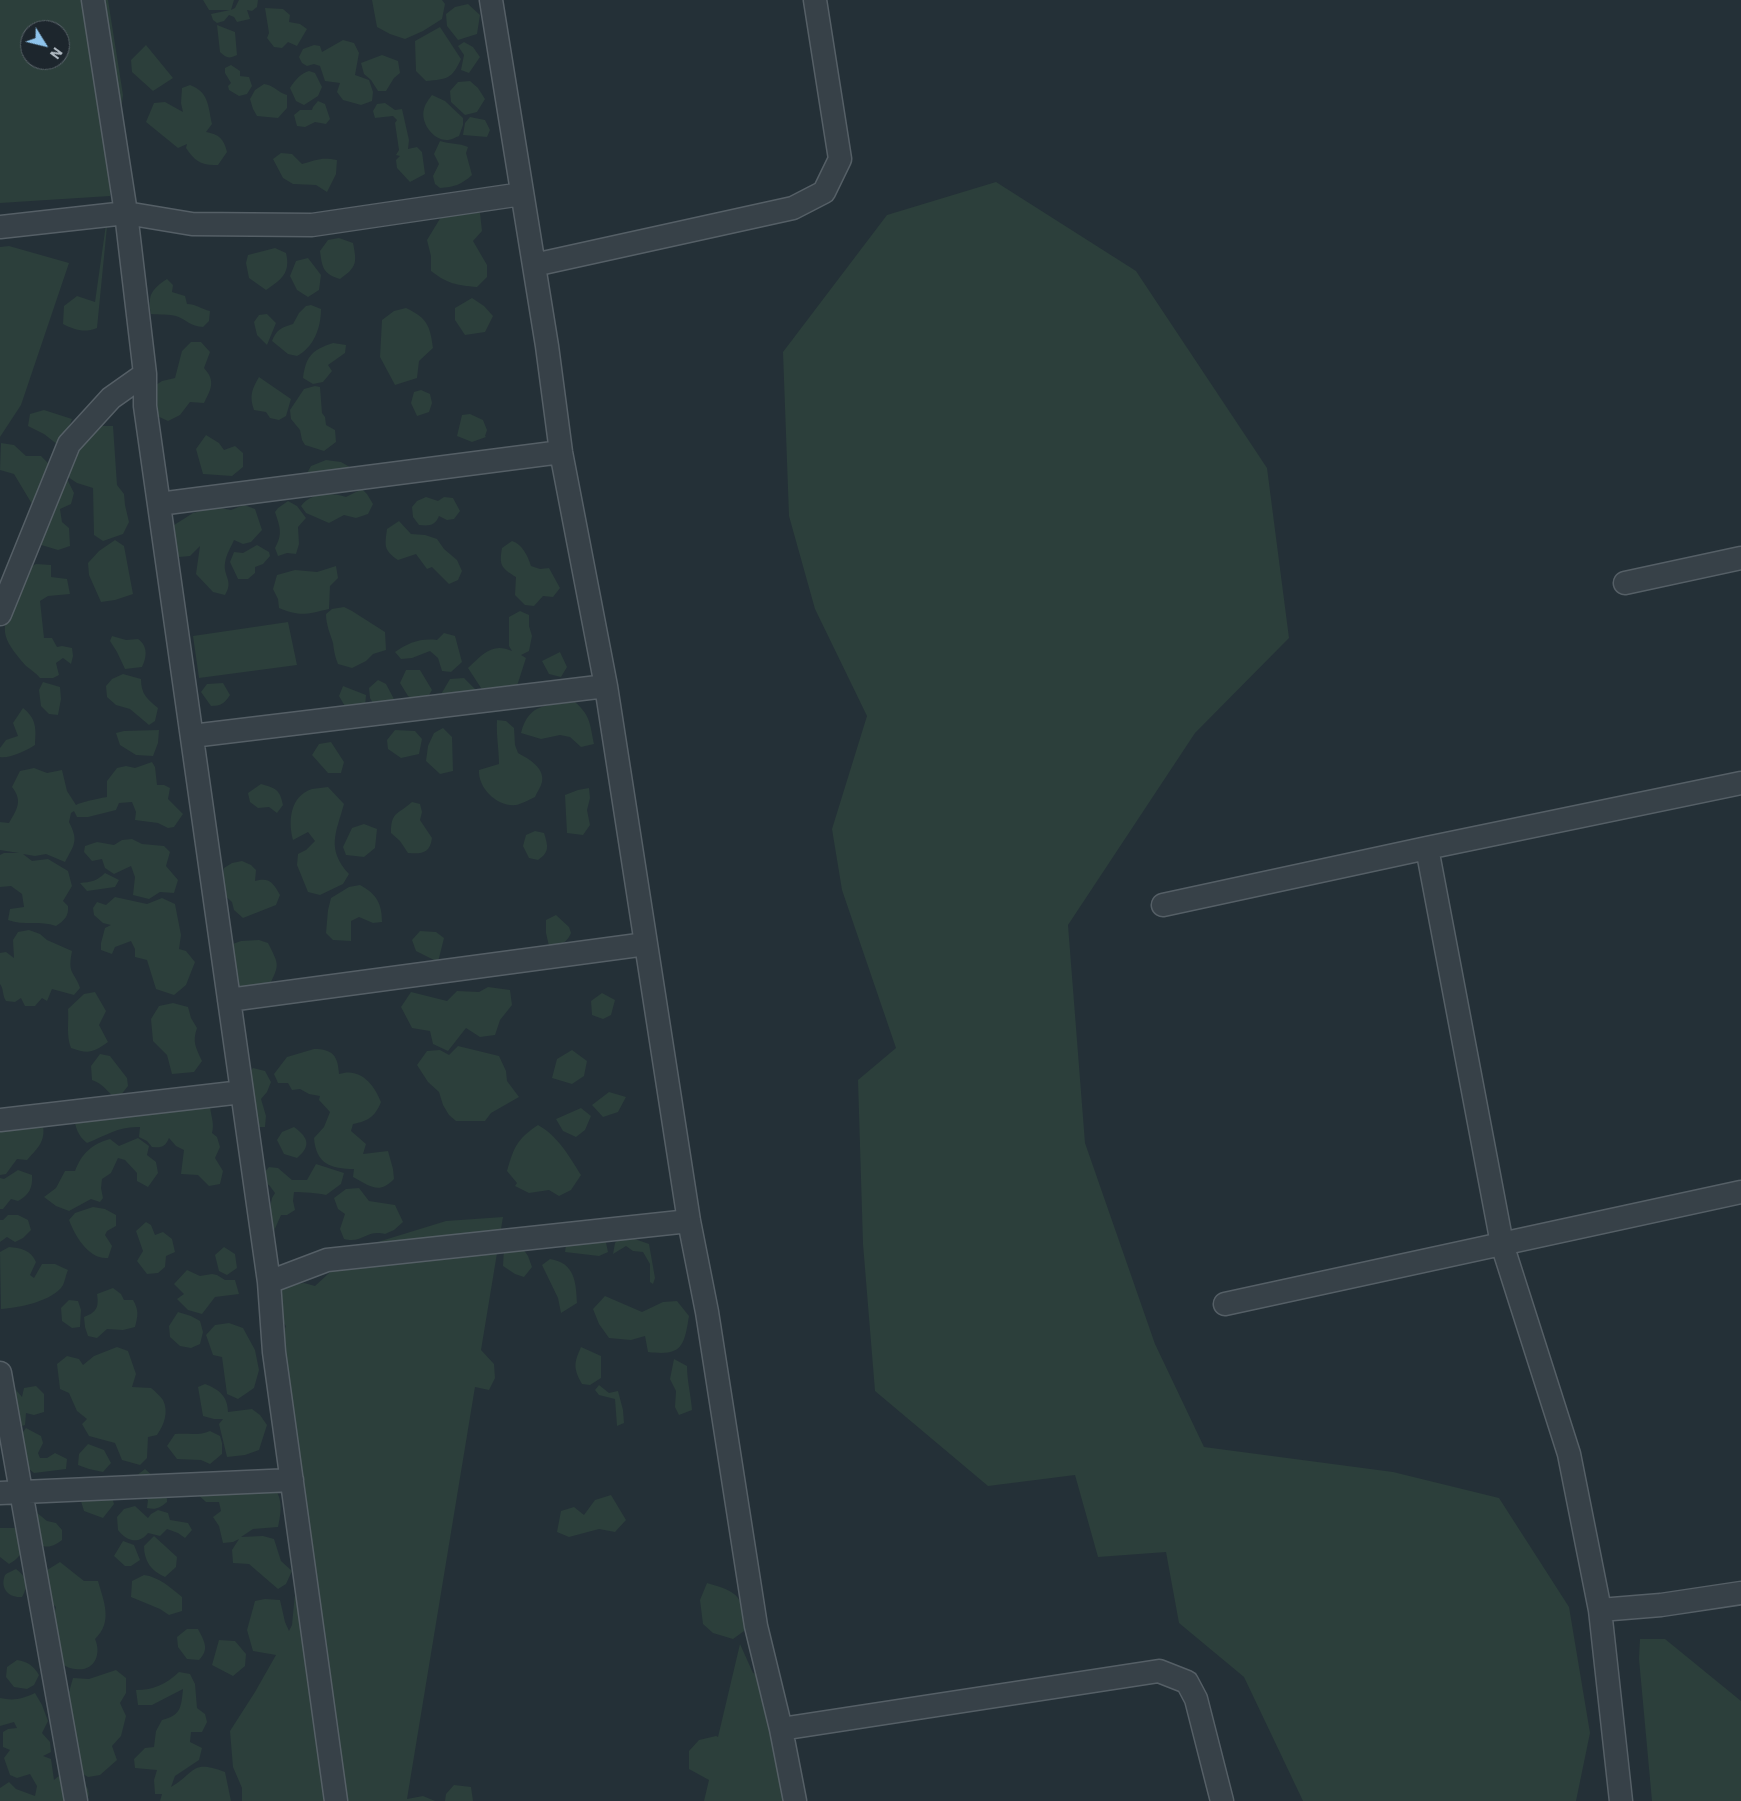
<!DOCTYPE html>
<style>
body{margin:0}
#map{position:relative;width:1741px;height:1801px;overflow:hidden;background:#243037;font-family:"IBM Plex Sans",sans-serif}
canvas{display:block}
.north{position:absolute;left:20px;top:20px;width:50px;height:50px;box-sizing:border-box;background:#1d262d;border:1px solid #596269;border-radius:50%;rotate:126deg;font-size:14px;font-weight:700;line-height:20px;text-align:center;color:#b2bcc4}
.north::after{content:'';display:block;margin:auto;width:18px;height:22px;background:#8fc4ec;clip-path:polygon(50% 0,100% 100%,50% 72%,0 100%)}
</style>
<div id="map">
<canvas width="1741" height="1801"></canvas>
<div class="north">N</div>
</div>
<script>
const c = document.querySelector('canvas').getContext('2d');
c.lineJoin = 'round';
function fillPath(path, color) {
  c.fillStyle = color;
  c.fill(path, 'evenodd');
}
function trace(path, color, width, dash) {
  c.strokeStyle = color;
  c.lineWidth = width;
  c.lineCap = dash ? 'butt' : 'round';
  c.setLineDash(dash || []);
  c.stroke(path);
}
fillPath(new Path2D(`
 M0,0H108L123,95L110,196L97,328C84,333 75,330 63,324L64,306L77,296L95,302L110,196L0,203ZM30,30H60V60H30Z
 M203,0H234L231,10L235,8L239,0H258L257,7L252,11L247,10L250,19L237,22L234,17L229,15L224,21L217,23L213,20L211,14L230,10H209Z
 M372,0H442L445,4L442,19L423,31L405,39L390,34L377,27Z
 M468,4L480,15L477,34L458,40L447,26L446,14L455,7Z
 M265,8L283,9L290,15L289,22L300,24L307,29L297,46L288,42L282,48L274,47L267,38L269,33Z
 M217,25L235,32L237,55C229,59 226,58 220,52Z
 M440,27L461,59C452,79 448,79 426,81L416,71L415,41Z
 M343,40L354,43L359,53L355,75L369,80L373,92L372,101L361,105L343,100L337,92L340,83L325,81L320,66L314,64L307,66L302,63L299,57L303,49L314,45L320,46L322,52Z
 M464,42L473,47L480,57L469,73L461,70L464,55L458,46Z
 M146,45L173,78L153,91L132,72L131,60Z
 M382,55L398,61L400,73L394,78L386,91H378L371,80L364,74L361,63Z
 M231,65L240,71V76L249,77L252,86L247,94L239,96L229,90L228,86L231,83L225,73V68Z
 M309,71L315,73L322,87L318,96L304,105L296,101L290,88C295,80 301,73 309,71Z
 M470,81L478,88L485,99L477,112L465,115L451,102L450,91L458,82Z
 M264,84C274,85 277,92 287,95V108L278,118L257,116L253,109L250,99L255,90Z
 M190,85C209,92 208,106 212,124L206,132C219,134 224,139 227,152L218,165C201,166 195,161 186,148L187,144L178,148L146,122L154,103L165,102L183,112L181,103L182,88Z
 M432,95L445,101L463,118V125L459,136C456,137 451,140 448,140C433,141 420,122 424,109C425,104 429,99 432,95Z
 M318,101L325,104L330,119L326,124L315,122L305,127L297,126L294,115L300,110H312L313,107Z
 M385,103L395,110L402,109L409,140L408,149L417,147L422,152L425,174L410,182L397,168L396,160L400,156L396,155L399,150L395,123L397,120L393,116L375,118L373,111L377,104Z
 M470,117L485,120L490,130L487,137L463,135L465,123Z
 M440,141C450,144 459,143 468,147L466,153L472,175C461,185 454,187 440,188L435,184L433,176L439,164L434,154Z
 M281,153L292,154L302,164C317,160 321,157 337,160L336,174L327,192L316,185L293,184L283,178L273,159Z
 M996,182L1136,271L1267,468L1289,638L1195,733L1068,925L1085,1143L1155,1344L1204,1447L1393,1472L1499,1498L1569,1607L1590,1733L1576,1801H1303L1244,1677L1179,1623L1166,1552L1098,1557L1075,1475L988,1486L875,1391L863,1244L858,1080L896,1048L842,890L832,829L867,716L815,609L789,516L783,352L887,215Z
 M444,212L480,213L482,231L473,241L487,265V277L477,287C456,285 448,284 431,271V256L427,240Z
 M339,238L353,243C357,263 357,267 340,279C323,274 322,267 320,251L328,240Z
 M9,246L69,263L21,405L0,437V247Z
 M275,248L286,253C291,273 281,280 266,290L249,278L246,263L248,255Z
 M308,258L321,275L319,290L308,297L297,290L290,276L296,261Z
 M167,279L173,285L172,292L185,296L187,304C196,304 201,309 210,311L209,321L203,327C190,326 187,320 176,316C170,314 158,315 151,314C147,295 152,289 167,279Z
 M472,298L484,306L493,316L485,332L465,335L455,320V308Z
 M311,305L321,309C321,328 314,347 297,356L288,354L272,341C276,330 282,327 293,324L299,313L306,306Z
 M406,308C427,318 430,325 433,348L419,361L417,378L395,385L380,357L382,320L394,311Z
 M267,314L276,323L267,345L257,335L254,322L259,315Z
 M191,342H201L210,352L204,368C216,381 211,389 204,403L190,402L180,415L168,421L155,415L153,387L162,381L175,378L182,351Z
 M333,343L346,345L345,353L328,365L332,371L323,382L313,384L303,378C306,356 312,350 333,343Z
 M259,377L291,399L286,416L279,420L270,418L266,412L254,410C249,396 252,389 259,377Z
 M315,386L320,387L322,413L325,417L326,425L335,430L336,442L324,451L305,445L302,440L300,430L291,419L290,410L304,389Z
 M421,390L430,394L432,403L429,412L417,416L411,403L414,392Z
 M44,410L72,419L67,432L58,445L44,434L28,426L30,414Z
 M470,414L483,420L487,430L485,436L486,437L472,442L457,436L462,415Z
 M98,426H113L117,485L124,494L125,505L129,522L123,534L103,541L94,535L93,488L77,483L68,477L65,462Z
 M206,435L219,443L224,450L235,446L243,453V467L232,476L203,474L196,449Z
 M1,443L14,445L26,456H41L50,465L58,481H68L74,493L71,504L60,509L62,522L69,528L70,546L58,550L38,544L39,503L32,504L14,474L0,470Z
 M326,460L341,462L355,470L306,475L311,466Z
 M362,489L367,494L373,504L368,514L356,518L344,515L329,523L306,513L301,506C311,492 331,492 346,497Z
 M426,497L438,501L444,497L453,498L460,511L454,519L447,520L439,516C435,526 429,526 419,525L413,517L412,507L417,501Z
 M288,501L297,506L306,518L298,527L299,544L296,554L287,553L278,556L275,548C283,534 280,527 275,512L278,508Z
 M244,505L255,509L262,530L251,542L243,544L234,540C231,547 226,555 225,563C223,577 234,580 225,595L213,592L196,574L200,546L190,556L179,557L173,551L171,527L193,513L216,507L231,510Z
 M399,521L411,534L425,535L437,539L444,549L457,560L462,571L458,580L449,584L432,567L427,569L416,554L398,560C383,550 385,545 387,529Z
 M115,540L124,546L133,594L115,600L101,602L89,575L88,563L99,551Z
 M512,541C522,544 528,556 531,566L540,569L549,568L560,588L553,597L543,596L534,606L525,605L515,595L516,577C501,568 499,565 502,548Z
 M257,545L269,552L270,556L263,564L255,567V573L248,579H238L230,562L234,552L243,553Z
 M36,564L51,565V577L67,579L70,594L48,596L40,601L44,638H52L57,647L62,646L72,648L73,656L71,664L63,658L56,663L59,675L53,678H40C36,673 31,670 26,666C0,636 0,631 15,595C21,582 23,570 36,564Z
 M336,566L338,578L330,586L329,609C307,614 301,617 279,608L278,599L273,589L277,575L295,570L317,572Z
 M344,607L352,611L385,632L386,650L373,654L366,661L352,668L338,664C335,657 334,651 333,643C330,633 326,625 326,614L332,609Z
 M520,611L529,615V626L532,636L529,651L521,655L526,658L517,686L483,691L468,668C482,655 492,642 512,651L509,646V617Z
 M288,622L297,665L199,678L193,636Z
 M444,633L455,636L462,662L451,672L442,671L438,658L430,651L412,658L401,659L395,652C408,643 420,638 437,640Z
 M112,636L126,640L138,639C148,646 147,657 142,667L125,669L117,652L110,641Z
 M560,652L567,667L561,677L549,674L542,661Z
 M406,670H420L432,690L426,700L417,702L408,696L400,683Z
 M123,674L141,679C141,694 147,699 158,708L155,721L149,725L130,709L116,705L107,697L106,686L112,679Z
 M464,678L476,690L472,710L440,696L450,679Z
 M378,680L386,684L395,701L375,707L370,698L369,688Z
 M43,682L60,687L61,699L58,715L49,714L41,706L39,690Z
 M223,683L230,695C225,703 221,706 211,706L201,692L207,684Z
 M343,686L366,695L365,707L346,708L339,696Z
 M575,702C591,716 590,725 594,744L581,747L570,737L560,735L541,739L521,733C529,702 547,706 575,702Z
 M23,708C37,719 36,729 35,745C28,750 9,759 0,757V748L6,740L18,736L13,723Z
 M497,720L506,721L514,728L515,745L518,753C529,759 545,768 542,782C541,787 537,792 535,797C530,799 522,804 516,805C498,807 478,789 479,770L499,764C499,749 496,735 497,720Z
 M443,728L452,737L453,771L440,774L426,761L428,746L434,733Z
 M159,730L158,743L153,756L136,755L120,745L116,733L124,731Z
 M395,730L415,731L422,739L419,754L401,758L388,749L387,740Z
 M331,742L344,762L341,773H328L312,755L319,744Z
 M152,762L155,767L157,785H164L170,788L168,799L183,814L174,827L168,828L158,823L135,820L136,812L132,802L119,803L116,810L88,817H77L74,811L71,813L69,822C79,841 74,845 65,862L46,854L35,856L23,854L32,861L48,859L68,871L72,886L63,901L68,906C69,916 64,921 56,926C40,920 24,926 8,920L10,909L24,907L22,894L11,886L0,887V855L4,853H19L0,850V822L9,823C17,809 23,801 12,787L20,771L34,768L47,773L62,770L67,791L76,805C81,802 101,798 107,797V781L117,768L126,766L135,768Z
 M261,784C275,788 280,789 283,805L277,813L269,807L258,808L250,802L248,793Z
 M328,787L344,804C336,833 326,849 349,874L343,884L320,895L308,892L297,865L298,854L306,850L315,841L308,832L293,840C288,821 290,796 312,789C317,788 323,788 328,787Z
 M589,788L590,798L587,810L590,825L583,835L567,833L565,795L578,790Z
 M412,802L420,804L422,812L420,820L432,838C430,854 421,854 408,853L400,841L391,833C391,812 397,815 412,802Z
 M364,824L377,829L375,848L364,857L346,855L343,847L352,828Z
 M535,831L544,833C548,846 550,852 538,860L529,858L523,846L526,835Z
 M132,839L142,844L164,846L170,852L166,866L178,880L174,893L160,892L149,899L133,895L135,877L131,866L114,874L105,868L102,859L92,861L84,852L85,846L97,842L114,845L122,840Z
 M242,861L251,865L256,870L255,881C270,877 273,883 280,895L276,905L243,918L234,910L232,902L221,892L224,868L232,863Z
 M105,873L119,880L115,887L87,891L80,883C91,882 97,881 105,873Z
 M360,885C377,894 382,904 382,922L373,923L359,917L351,921V941L333,940L326,933L328,910L331,898L349,887Z
 M115,897L147,904L162,898L175,904L181,935L179,949L186,951L195,962L186,985L174,995L156,989L147,960L135,957V949L131,941L115,947L112,954L101,950V943L105,928L111,925L103,923L94,915L93,908L97,902L106,905Z
 M556,915L569,927L571,933C566,944 561,945 549,946L546,933V920Z
 M29,930L40,934L47,940L72,951C71,957 69,966 72,972C75,978 78,981 80,988L74,995L52,989L47,1001L42,998L35,1006H25L21,998L15,1002L6,1001C2,995 4,989 0,984V953L6,952L14,958L13,940L18,932Z
 M420,931L436,932L444,938L438,962L416,951L412,940Z
 M259,940L268,943C279,965 280,964 269,986L237,992L230,945L241,941Z
 M488,987L510,990L512,1005L500,1020L495,1035L480,1037L466,1028L448,1051L433,1044L430,1031L412,1028L401,1007L411,992L447,1001L457,991L479,992Z
 M95,992L106,1011L99,1025L108,1042C93,1053 88,1054 71,1048C66,1035 69,1023 68,1009L84,994Z
 M602,993L615,1000L611,1015L603,1019L592,1015L591,1001Z
 M173,1003L188,1007L191,1018L197,1028C192,1042 196,1048 202,1061L194,1072L172,1074L167,1055L153,1041L151,1019L159,1006Z
 M458,1046L499,1056L506,1071L507,1081L519,1097L491,1113L485,1121H456L449,1115L443,1105L439,1092L428,1082L417,1065L427,1051L440,1050L449,1055Z
 M314,1049C333,1049 338,1056 339,1074C360,1067 374,1084 381,1102C375,1117 368,1121 353,1124L351,1131L366,1144L363,1154L388,1151L393,1169L394,1179C379,1195 370,1186 353,1177L354,1169C331,1169 316,1164 314,1138L324,1127L330,1112L319,1100L320,1096L309,1094L300,1089L292,1090L288,1083H278L274,1074L287,1057Z
 M572,1050L587,1061L584,1076L572,1084L552,1078L557,1059Z
 M100,1054L110,1056L127,1078L128,1086L117,1100C107,1092 104,1084 92,1080L91,1066Z
 M253,1068L265,1071L271,1082L267,1092L261,1099L266,1116L265,1127H257L245,1077Z
 M609,1092L626,1097L618,1112L603,1117L592,1105Z
 M210,1104C210,1114 215,1123 212,1133L217,1137L220,1147L215,1158L223,1171L220,1184L209,1186L198,1175L181,1174L184,1150L176,1146L169,1138C165,1147 162,1148 152,1147L147,1141L139,1137L140,1127C119,1126 107,1135 87,1143C78,1136 75,1127 74,1116Z
 M581,1108L591,1116L585,1130L576,1137L563,1131L556,1119Z
 M0,1114L42,1121C47,1140 39,1147 27,1160L17,1159L6,1174L0,1175Z
 M538,1125C558,1136 569,1156 581,1175L571,1190L559,1196L549,1190L529,1193L515,1186L517,1183L507,1171C514,1147 517,1139 538,1125Z
 M294,1127C309,1138 311,1146 297,1158L284,1154L277,1140L282,1132Z
 M138,1138L149,1146L147,1155L156,1162L158,1173L148,1187L137,1181V1173L125,1160L118,1158L111,1173L102,1179L101,1188L103,1198L100,1202L91,1199L69,1211L56,1206L44,1197L56,1188L65,1171H75C82,1153 92,1144 110,1139L119,1146Z
 M316,1164L344,1173L341,1184L326,1195C319,1193 302,1192 294,1192L293,1201L295,1210L287,1215H281L273,1233L265,1231L272,1198L275,1193L269,1185L261,1182L262,1175L269,1167L278,1168L292,1180H307Z
 M18,1170L32,1175C33,1188 29,1195 18,1201L11,1199L3,1209H0V1178L4,1179Z
 M359,1188L369,1201L395,1205L403,1222L394,1230L385,1234C366,1229 363,1244 344,1239L340,1229L345,1214L338,1209L334,1198L346,1189Z
 M93,1207L105,1209L116,1215V1226L107,1231L105,1235L112,1246L108,1258C89,1260 75,1236 69,1220L75,1213Z
 M8,1215H18L28,1220L31,1230L23,1238L15,1242L7,1237L0,1242V1220H3Z
 M503,1217L481,1350L494,1364L495,1378L489,1390L475,1387L407,1799L423,1796L435,1801H242V1788L233,1767L230,1731L255,1692L276,1655L253,1651L247,1630L255,1601L265,1599L280,1600L285,1622L289,1631L292,1625L296,1583L281,1339L286,1326L276,1314L275,1296L284,1286L304,1283L315,1286L355,1249L446,1221Z
 M146,1222L151,1225L155,1235L163,1232L172,1239L175,1252L166,1256L165,1267L158,1273L147,1274L137,1261L143,1251L136,1231Z
 M629,1237L649,1244L655,1278L653,1284L650,1282V1264L643,1252L633,1251L626,1246L613,1254L615,1243L619,1239Z
 M605,1238L608,1252L599,1256L565,1252L566,1245Z
 M521,1246L528,1256L532,1267L524,1277L515,1274L503,1266L504,1248Z
 M9,1247C21,1248 31,1250 36,1262L30,1275L34,1278L42,1264H55L68,1270C66,1274 65,1281 63,1285C54,1301 18,1308 1,1309L0,1252Z
 M224,1247L235,1254L237,1268L227,1275L219,1271L215,1255Z
 M550,1259C575,1263 576,1282 577,1303L561,1313L558,1298L542,1265Z
 M187,1270L200,1276L212,1274L217,1275L225,1280H235L239,1294L215,1297L202,1314L188,1310L177,1299L184,1294L174,1284Z
 M113,1288L121,1294L124,1300H133C139,1310 138,1316 135,1327L123,1330L107,1329L97,1338L88,1336L85,1327L84,1317C97,1312 99,1307 97,1294Z
 M605,1296L642,1312L663,1302L677,1301L689,1316C684,1347 682,1356 648,1352L645,1336L631,1340L609,1338L599,1324L593,1309Z
 M69,1300L78,1301L81,1310L80,1327L72,1328L62,1321L61,1308Z
 M178,1312L191,1316L200,1321L203,1332L200,1344L191,1348L180,1346L170,1337L169,1326Z
 M229,1323L243,1328L255,1350L259,1370L254,1388L238,1399L227,1394L222,1357L213,1355L206,1335L215,1325Z
 M117,1347L128,1351L136,1374L132,1387L151,1388C155,1391 160,1396 163,1400C169,1412 164,1425 157,1435L148,1437L147,1458L140,1465L122,1460L115,1443L89,1436L82,1424L87,1419L77,1411L69,1393L60,1389L57,1364L67,1356L79,1359L83,1365L94,1356Z
 M581,1347L601,1356V1378L590,1385L582,1384C573,1368 574,1363 581,1347Z
 M674,1359L687,1366C687,1381 691,1395 692,1410L679,1415L675,1407L676,1391L670,1379Z
 M205,1384C219,1389 228,1397 228,1412L252,1409L260,1415L267,1425L259,1450L245,1455L227,1457L219,1424L223,1419H214L203,1416L198,1387Z
 M599,1385L609,1393L618,1391L623,1410L624,1423L617,1426L615,1399L599,1395L595,1390Z
 M36,1386L44,1394V1412L34,1415L26,1413L25,1425L16,1428L8,1392L16,1390L22,1397L24,1388Z
 M26,1428L41,1436L43,1443L38,1453L40,1458H47L55,1453L67,1459L66,1469L34,1473L25,1466L16,1441Z
 M210,1431L220,1436L222,1443V1454L210,1464L201,1460L177,1459L167,1446L175,1434C188,1433 199,1436 210,1431Z
 M88,1444L104,1450L111,1463L103,1472L89,1469L78,1465L79,1454Z
 M145,1469C156,1479 168,1486 167,1502C160,1508 156,1510 147,1508L148,1500L140,1495L132,1479Z
 M206,1472L221,1476L267,1473C280,1497 284,1500 278,1527L253,1529L241,1537L263,1536L274,1539L281,1561L292,1571L286,1584L278,1589L249,1564L233,1563L232,1550L239,1539L233,1542L223,1543L219,1526L213,1517L221,1511L219,1502H206L195,1492L190,1473Z
 M76,1485L111,1494L114,1504L103,1518L84,1511Z
 M611,1495L626,1520L615,1532L599,1529L569,1537L557,1532L561,1511L574,1507L584,1515L595,1500Z
 M135,1506L148,1518L151,1514L158,1510L168,1513L170,1520L188,1523L192,1530L185,1538L178,1533L167,1529L160,1536L148,1533C139,1545 126,1541 118,1530L117,1517L124,1509Z
 M36,1512L47,1521L56,1523L62,1530V1540C54,1546 48,1549 38,1544L28,1518Z
 M0,1528H15C26,1542 26,1555 9,1564L0,1557Z
 M154,1536L177,1557L176,1567L165,1577C151,1571 144,1561 144,1546Z
 M123,1541L134,1545L140,1560L131,1566H125L114,1556Z
 M60,1562L84,1581H98C104,1602 113,1622 95,1639C102,1655 94,1672 75,1669C70,1669 64,1665 59,1663L51,1627L56,1607L49,1601L44,1572Z
 M16,1569C27,1577 29,1585 22,1597C7,1598 0,1587 5,1575C8,1572 13,1571 16,1569Z
 M144,1575C159,1577 170,1587 182,1597V1611L169,1615L160,1609L131,1597L132,1581Z
 M707,1583C739,1592 745,1597 744,1631L733,1639L713,1633L703,1624L700,1600Z
 M187,1629H198C204,1641 210,1649 199,1660L187,1659L178,1647L177,1637Z
 M1640,1639H1665L1741,1701V1801H1652L1639,1659Z
 M219,1640L235,1641L246,1654L245,1666L233,1676L212,1665Z
 M740,1644L753,1673L763,1676L796,1801H704L709,1780L689,1769V1751L699,1740L716,1736L718,1737Z
 M17,1660C28,1662 33,1665 39,1675L34,1685L27,1689L14,1687L6,1677L7,1667Z
 M116,1670L126,1678V1693L120,1703L126,1716L121,1736L112,1746L117,1760L100,1775L88,1777L74,1769L65,1706L73,1678L89,1679Z
 M179,1672L190,1674L195,1684L197,1708L205,1714L207,1722L202,1732H191L190,1742L202,1748L199,1760L175,1776L171,1787C196,1773 190,1759 225,1772L231,1801H160L162,1794H155L154,1780L157,1770L135,1768L134,1759L145,1748L154,1747L156,1731L162,1720C181,1715 181,1708 183,1689L152,1705H138L136,1690C154,1690 166,1684 179,1672Z
 M35,1693L42,1705L48,1721L42,1733L50,1742L51,1752L43,1756L51,1759L54,1780L61,1774L78,1776C85,1784 92,1790 87,1801H0V1788L9,1782L16,1789L35,1796L37,1786L30,1774L17,1778L10,1775L4,1758L10,1750L3,1747V1732L8,1729L17,1728L14,1722L0,1726V1698C14,1701 22,1699 35,1693Z
 M454,1785L471,1787L473,1801H445L446,1794Z`), '#2c3f3b');
const street = new Path2D(`
 M93,0L126,213L145,374V406L269,1282L274,1352L336,1801
 M491,0L547,346L561,452L606,686L689,1221L707,1312L756,1626L781,1729L795,1801
 M0,227L126,213L192,224L312,225L522,194
 M534,265L793,208L824,192L840,159L815,0
 M159,504L561,452
 M1625,583L1741,558
 M0,614L69,444L111,398L145,374
 M192,736L606,686
 M1427,848L1502,1244L1569,1454L1600,1610L1661,1605L1741,1593
 M1163,905L1427,848L1741,783
 M229,1000L646,944
 M0,1120L242,1092
 M269,1282L327,1260L689,1221
 M1225,1304L1741,1192
 M0,1373L76,1801
 M0,1493L292,1480
 M1600,1610L1621,1801
 M781,1729L1159,1671L1187,1682L1196,1699L1222,1801`);
trace(street, '#555f66', 25);
trace(street, '#374148', 22);
</script>
